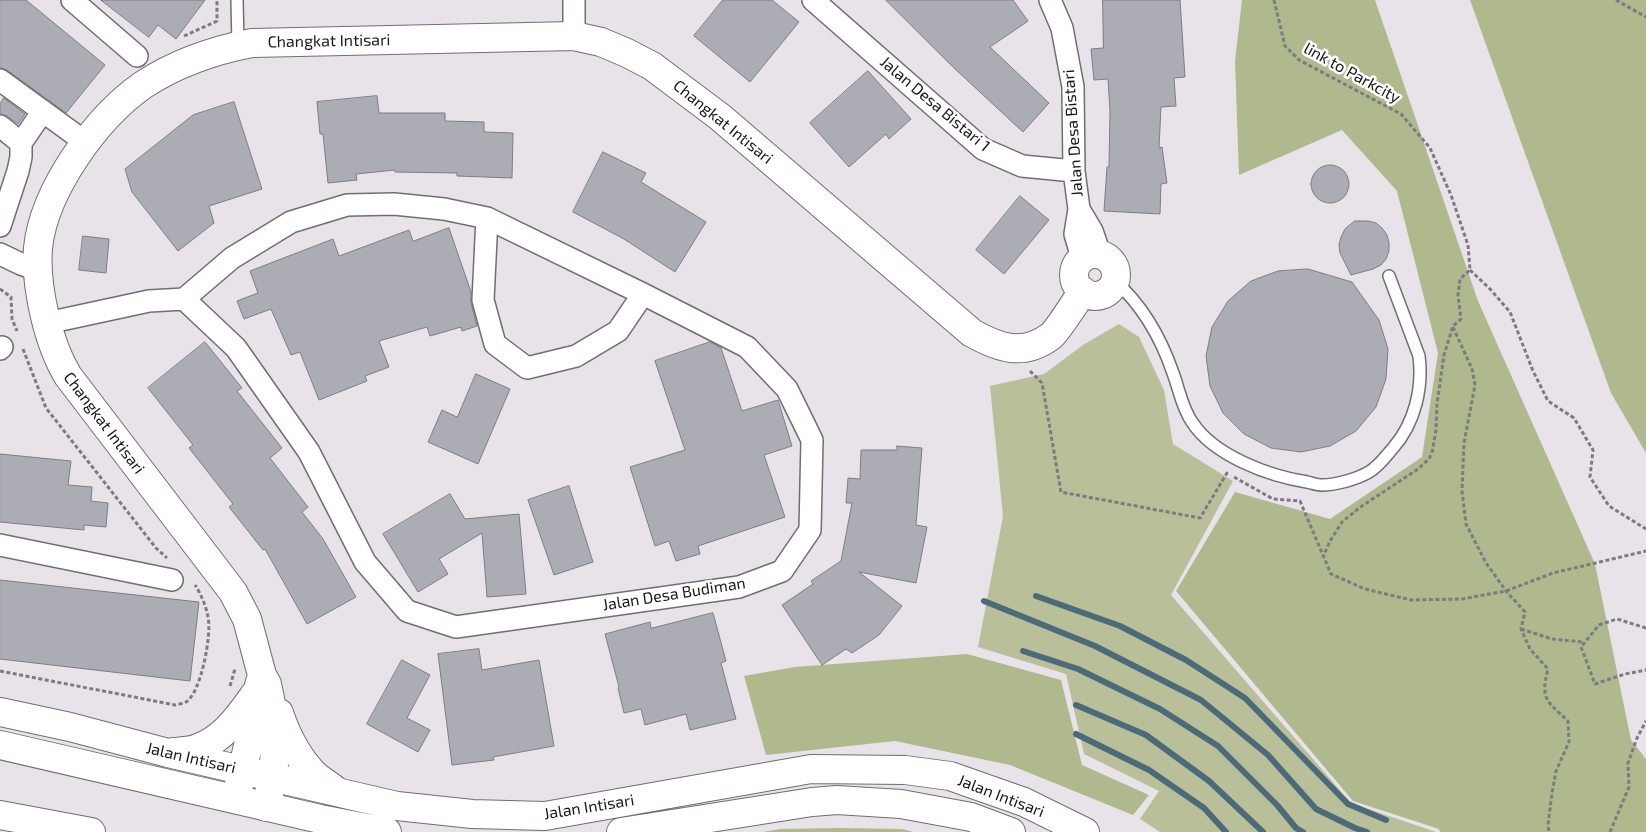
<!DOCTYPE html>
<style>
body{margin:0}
canvas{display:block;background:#e8e2e9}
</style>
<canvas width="1646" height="832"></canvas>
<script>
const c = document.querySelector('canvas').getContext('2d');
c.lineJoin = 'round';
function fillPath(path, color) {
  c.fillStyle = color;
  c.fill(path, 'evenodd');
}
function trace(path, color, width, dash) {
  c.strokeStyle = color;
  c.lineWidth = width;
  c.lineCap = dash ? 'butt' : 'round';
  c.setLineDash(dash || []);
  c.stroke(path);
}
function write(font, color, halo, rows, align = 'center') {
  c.font = font + ' "Exo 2",sans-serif';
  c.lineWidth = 5;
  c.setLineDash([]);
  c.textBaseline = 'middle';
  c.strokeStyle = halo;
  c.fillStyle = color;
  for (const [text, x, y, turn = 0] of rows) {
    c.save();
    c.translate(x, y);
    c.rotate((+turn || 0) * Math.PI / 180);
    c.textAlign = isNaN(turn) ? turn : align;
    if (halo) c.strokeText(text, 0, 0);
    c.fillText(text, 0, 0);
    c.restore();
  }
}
fillPath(new Path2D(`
 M1119,324L1139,337L1164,390L1173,444L1233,481L1171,595L1351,803L1436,832H1160L1140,819L1159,791L1084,754L1066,674L978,647L1003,516L990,386L1044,374L1083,345Z`), '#b8bf99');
fillPath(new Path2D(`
 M1242,0H1375L1478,301L1595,564L1631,740L1646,759V832H1440L1439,829L1353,801L1176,591L1235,492L1330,519L1422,457L1438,353L1397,191L1342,130L1239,175L1235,61Z
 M1470,0H1646V453L1611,393Z
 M967,654L1061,680L1082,765L1149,795L1133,815L1010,765L895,741L766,755L744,676L795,667Z
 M840,828L902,829L913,832H763L780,829Z`), '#b0b88e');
trace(new Path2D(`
 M1036,596L1120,626L1186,660L1245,698L1348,804L1386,820
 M984,601L1095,646L1201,700L1268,755L1316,809L1355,828L1367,832
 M1023,651L1078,669L1160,709L1218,746L1277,805L1296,828L1303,832
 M1076,705L1146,735L1209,781L1263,832
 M1076,734L1149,770L1204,808L1226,832`), '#4c6a78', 6);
const building = new Path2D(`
 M0,0H26L105,65L66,113L7,70L0,68Z
 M101,0H205L176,39L158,25L149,37Z
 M723,0H772L799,22L750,82L694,36Z
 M886,0H1013L1028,21L990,47L1049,103L1023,132L954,68Z
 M1103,0H1180L1185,77L1174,78L1176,106L1161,107L1159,148L1162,147L1167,183L1161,184L1160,214L1104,211L1107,167H1109L1110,111L1108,79L1094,80L1091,49L1103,48Z
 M868,71L911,119L889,139L886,134L849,167L810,123Z
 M377,96L379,113H445V121L484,122V132L513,133L512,178L457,176V173L395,172V170L356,174L357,180L328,183L323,134H320L317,102Z
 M4,98L25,114L18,124L7,116L0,114V104Z
 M234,102L262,189L209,206L214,223L178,251L132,192L125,169L193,115Z
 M603,152L646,173L641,182L706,222L675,272L624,239L573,212Z
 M1311 184a19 19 0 1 1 38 0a19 19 0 1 1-38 0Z
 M1020,196L1049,220L1004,274L976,250Z
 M1355,221H1368L1376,223L1382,228L1387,235L1389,243V251L1386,259L1381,265L1373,269L1351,275L1340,253L1339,245L1341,237L1345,229Z
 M449,228L471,292V303L477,326L462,331L461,327L430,336L427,327L379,341L389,367L365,376L367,381L319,400L300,352L291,355L271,309L244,319L237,301L258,293L250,271L333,239L339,256L409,230L413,241Z
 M83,236L109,239L106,273L79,270Z
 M1308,269L1352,282L1379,320L1388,349L1386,379L1376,407L1356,431L1330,446L1301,452L1271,448L1244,434L1223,413L1210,386L1206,356L1212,327L1228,301L1251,281L1278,271Z
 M205,342L242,388L237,391L282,448L270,458L308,507L302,512L323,539L356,597L307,624L265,549L263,550L229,507L233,504L189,448L193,445L148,388Z
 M710,342L721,348L742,411L778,400L792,446L764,455L785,517L698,546L700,554L676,561L669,541L655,546L630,467L685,450L655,361Z
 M476,374L510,389L478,464L428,442L442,410L457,417Z
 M897,446L922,448L916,525L927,527L916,583L859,572L902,606L879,635L852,653L846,649L822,665L782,605L813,584L811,581L841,561L852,503H846L848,478L860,479L861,450H897Z
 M0,454L71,461L68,485L92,487L91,501L108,503L106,527L84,525V530L0,522Z
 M569,486L593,562L554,575L528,500Z
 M450,494L465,519L519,514L526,594L487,597L482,533L439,559L448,574L418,592L383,534Z
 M0,580L199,602L190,681L0,659Z
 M713,613L726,661L721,663L736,719L690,730L686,714L645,725L641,709L624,713L618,688L619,687L605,634L650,622L651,628Z
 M479,649L482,670L539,660L554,746L493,757L494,760L452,765L438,654Z
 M402,660L430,675L407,718L430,730L418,752L367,724Z`);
fillPath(building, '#acacb4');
trace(building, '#7e7d85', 1);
const lane = new Path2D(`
 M237,0L238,46
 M1115,281C1143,306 1161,338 1173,373C1179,389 1182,408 1192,422C1214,456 1269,476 1307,482C1312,483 1317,485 1322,485C1336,485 1357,479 1369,472C1379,466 1386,456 1393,448C1415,423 1423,388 1419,356L1389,276`);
const street = new Path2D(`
 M72,0L137,56
 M813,0L983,149L1022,166L1074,171
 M1050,0L1062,28L1073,87L1074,171L1079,209
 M574,36V0
 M0,80L85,142
 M0,126L21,143
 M487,218L483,300L495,344L527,368L576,356L618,331L643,294
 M0,226L18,171L21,157V143L43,111
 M0,254L21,264L37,270
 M1081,261L1080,251L1075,234L1079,209L1092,231L1100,254
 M47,323L149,301L184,299L236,348L309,452L365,562L407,611L456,627L739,587L782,571L810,530L812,440L787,389L747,347L643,294L487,218L444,209L394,204L347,205L291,222L232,258L184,299
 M0,349L2,347
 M0,545L172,580`);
const secondary = new Path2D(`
 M1074 275a21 21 0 1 1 42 0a21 21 0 1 1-42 0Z
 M0,712L70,727L168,753L397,806L472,814L545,816L811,769L905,770L950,776L1024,802L1085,832
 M279,713C286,734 297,756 312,772C318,779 328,784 335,790
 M0,745L320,819L387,832
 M174,752C182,751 191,751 198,748C224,739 240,715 255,694
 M238,789L256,711L258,689L261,679
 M266,807L273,777L275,749V723L267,684L262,675L247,619L233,592L68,376C48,343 35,286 38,248C44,190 96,118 143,85C175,64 215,50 252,43L574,36L601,42L627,53L652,66L720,117L972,333C999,348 1023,357 1051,336C1059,329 1076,301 1083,291
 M0,815L91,832
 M621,832L812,802L837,800L901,804L971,817L1011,832`);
trace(lane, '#736d73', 14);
trace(street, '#736d73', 24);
trace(secondary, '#736d73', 30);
trace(new Path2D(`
 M1274,0L1285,46L1299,60L1401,114L1430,148L1451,195L1468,245L1470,270L1460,279L1458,295L1461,319L1453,326L1444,355L1437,404L1436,430L1432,453L1429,459L1418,469L1359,508L1342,522L1330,541L1323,557
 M1616,0L1646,17
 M184,36L217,21V0
 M1470,270L1490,289L1510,312L1533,371L1548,401L1574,418L1593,450L1590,477L1609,506L1646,529
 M0,289L11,297L12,319L17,331
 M1453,327L1472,369L1475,385L1464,443L1462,491L1466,524L1486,563L1506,591L1525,612L1521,629L1530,649L1548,669C1540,700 1547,701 1568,721L1569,742L1556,771L1552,793L1548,825L1549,832
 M23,349L46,408L156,548L167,558
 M1030,371L1042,383L1061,492L1200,518L1227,473L1229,474
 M1234,477L1273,499L1300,501L1331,574L1365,589L1411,600L1462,599L1506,591L1553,573L1646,551
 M1646,628L1617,619L1599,625L1581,647L1595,684L1625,674L1646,670
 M1521,629L1552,639L1583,642L1582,644
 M0,671L175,705C178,704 183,704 186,702C201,693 212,634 208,617C206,606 201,594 195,585
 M230,686L235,669
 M1610,832L1629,787L1628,763L1637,738L1646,721`), '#7e7a7f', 3, [4, 2.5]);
trace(lane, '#fff', 11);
trace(street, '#fff', 21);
trace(secondary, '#fff', 28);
write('16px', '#1a171a', '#fff', [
 ["Changkat Intisari",329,41,-1],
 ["link to Parkcity",1352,73,29],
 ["Jalan Desa Bistari 1",935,104,40],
 ["Changkat Intisari",723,122,39],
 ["Jalan Desa Bistari",1073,133,-94],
 ["Changkat Intisari",104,423,53],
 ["Jalan Desa Budiman",674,594,-9],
 ["Jalan Intisari",191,758,13],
 ["Jalan Intisari",1001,796,21],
 ["Jalan Intisari",589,807,-9]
]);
</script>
